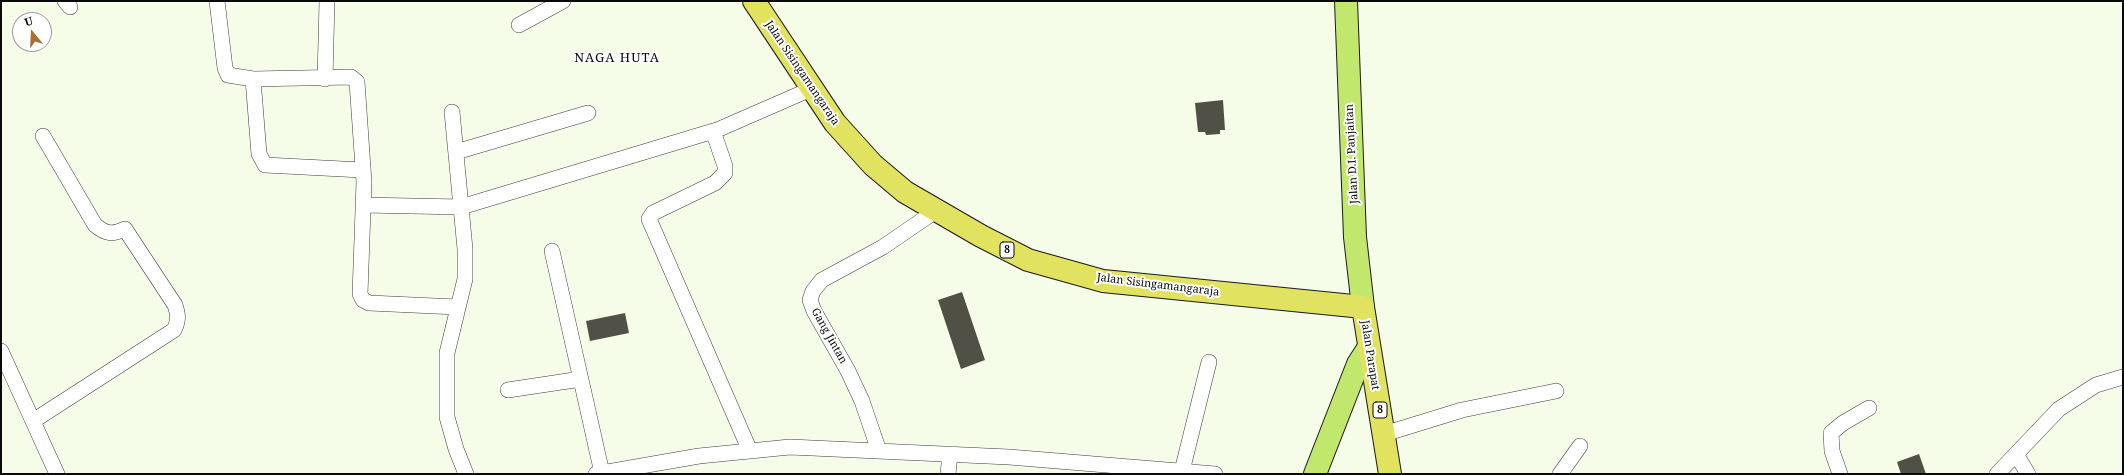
<!DOCTYPE html>
<style>
body{margin:0}
#map{position:relative;width:2124px;height:475px;overflow:hidden;background:#f5fce8;font-family:"Noto Serif",serif}
canvas{display:block}
.frame{position:absolute;inset:0;border:2px solid #090909;pointer-events:none}
.north{position:absolute;left:12px;top:12px;width:40px;height:40px;box-sizing:border-box;background:#fff;border:1px solid #9d9d9d;border-radius:50%;rotate:342deg;font-size:11px;font-weight:700;line-height:16px;text-align:center;color:#090909}
.north::after{content:'';display:block;margin:auto;width:14px;height:18px;background:#a76f33;clip-path:polygon(50% 0,100% 100%,50% 72%,0 100%)}
</style>
<div id="map">
<canvas width="2124" height="475"></canvas>
<div class="frame"></div>
<div class="north">U</div>
</div>
<script>
const c = document.querySelector('canvas').getContext('2d');
c.lineJoin = 'round';
function fillPath(path, color) {
  c.fillStyle = color;
  c.fill(path, 'evenodd');
}
function trace(path, color, width, dash) {
  c.strokeStyle = color;
  c.lineWidth = width;
  c.lineCap = dash ? 'butt' : 'round';
  c.setLineDash(dash || []);
  c.stroke(path);
}
function write(font, color, halo, rows, align = 'center') {
  c.font = font + ' "Noto Serif",serif';
  c.lineWidth = 4;
  c.setLineDash([]);
  c.textBaseline = 'middle';
  c.strokeStyle = halo;
  c.fillStyle = color;
  for (const [text, x, y, turn = 0] of rows) {
    c.save();
    c.translate(x, y);
    c.rotate((+turn || 0) * Math.PI / 180);
    c.textAlign = isNaN(turn) ? turn : align;
    if (halo) c.strokeText(text, 0, 0);
    c.fillText(text, 0, 0);
    c.restore();
  }
}
fillPath(new Path2D(`
 M1223,100L1225,130H1220V134L1206,135L1205,132H1198L1195,103Z
 M962,292L985,360L961,369L938,300Z
 M625,313L629,333L590,341L586,321Z
 M1919,454L1926,474H1901L1897,462Z`), '#515047');
const street = new Path2D(`
 M65,1L70,7
 M217,1L225,68L228,75L253,79L351,77L357,82L364,182L360,294L363,300L369,303L457,307
 M519,25L563,1
 M253,79L259,154L265,165L362,170
 M325,79L327,1
 M452,112L465,249V279L447,353V417L456,449L466,474
 M713,131L725,166V173L715,183L653,213L649,219L750,451
 M456,152L588,113
 M363,205L461,207L717,130L811,89
 M552,251L602,473
 M1,351L57,474
 M508,390L581,379
 M33,421L174,330C179,320 178,314 175,305L125,229C112,235 106,234 95,225L43,136
 M1384,434L1462,410L1556,391
 M879,451L862,401L848,371L814,311L810,300L813,291L822,280L883,247L937,210
 M2016,454L2028,474
 M1182,471L1209,362
 M596,474L699,456L790,447L1009,457L1215,474
 M948,474L950,454
 M1560,474L1580,446
 M1840,474L1832,451L1831,433L1843,423L1869,408
 M1997,474L2059,409L2096,385L2123,377`);
const primary = new Path2D(`
 M1346,1L1355,237L1363,307
 M1315,474L1358,364L1369,347`);
const highway = new Path2D(`
 M754,1L835,123L873,165L905,192L981,236L1028,260L1103,281L1363,307L1390,474`);
trace(street, '#3c3c3c', 16);
trace(primary, '#1a1a1a', 24);
trace(highway, '#1a1a1a', 24);
trace(street, '#fff', 15);
trace(primary, '#c1e86d', 22);
trace(highway, '#e0e260', 22);
for (const [x, y, w] of [
 [1007,250,14],
 [1380,410,14]
]) {
  const box = new Path2D();
  box.roundRect(x - w / 2, y - 8, w, 16, 3);
  c.fillStyle = '#fff';
  c.fill(box);
  trace(box, '#090909', 1);
}
write('bold 10px', '#090909', null, [
 ["8",1007,250],
 ["8",1380,410]
]);
write('11px', '#090909', '#fff', [
 ["Jalan Sisingamangaraja",802,73,56],
 ["Jalan D.I. Panjaitan",1352,154,-93],
 ["Jalan Sisingamangaraja",1158,285,7],
 ["Gang Jintan",829,336,61],
 ["Jalan Parapat",1370,355,81]
]);
c.letterSpacing = '1px';
write('13px', '#090909', '#fff', [
 ["NAGA HUTA",617,58]
]);
c.letterSpacing = '0px';
</script>
